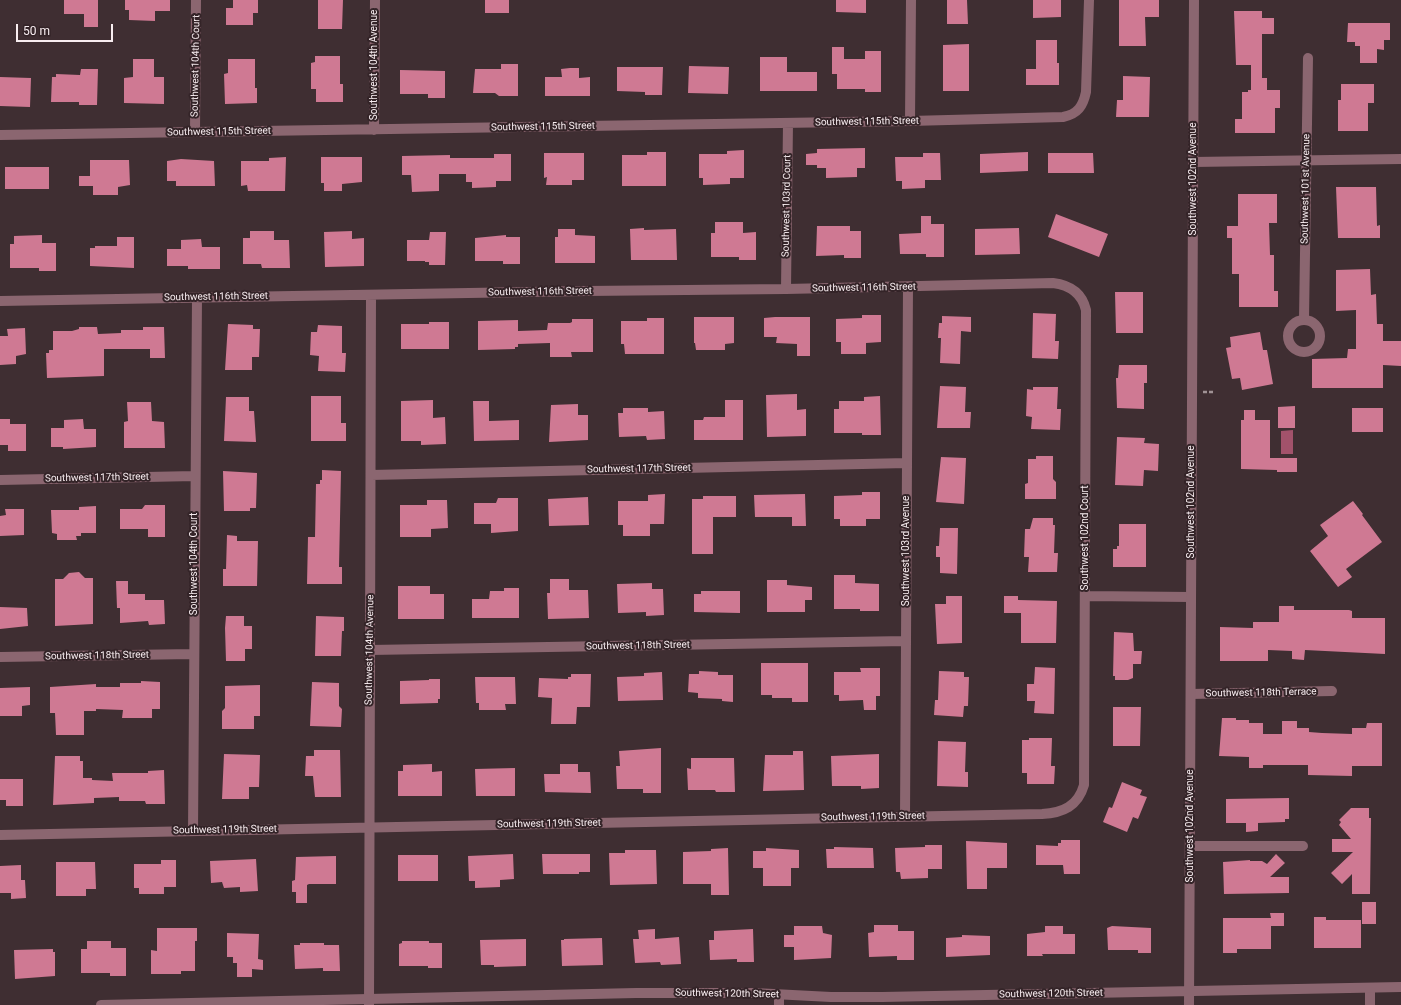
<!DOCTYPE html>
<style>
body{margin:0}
#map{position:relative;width:1401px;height:1005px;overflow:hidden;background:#3f2e32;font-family:Roboto,sans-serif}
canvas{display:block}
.scale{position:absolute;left:16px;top:24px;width:97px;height:18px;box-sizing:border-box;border:2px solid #f8edf0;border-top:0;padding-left:5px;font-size:12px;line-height:14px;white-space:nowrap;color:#f8edf0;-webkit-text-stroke:3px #342428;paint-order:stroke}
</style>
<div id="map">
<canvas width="1401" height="1005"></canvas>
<div class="scale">50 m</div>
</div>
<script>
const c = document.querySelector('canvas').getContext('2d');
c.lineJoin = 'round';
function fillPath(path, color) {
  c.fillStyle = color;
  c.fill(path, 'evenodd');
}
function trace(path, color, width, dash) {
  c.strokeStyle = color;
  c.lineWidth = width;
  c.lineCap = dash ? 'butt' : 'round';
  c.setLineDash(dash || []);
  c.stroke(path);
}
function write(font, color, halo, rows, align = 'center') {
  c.font = font + ' Roboto,sans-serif';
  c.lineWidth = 4;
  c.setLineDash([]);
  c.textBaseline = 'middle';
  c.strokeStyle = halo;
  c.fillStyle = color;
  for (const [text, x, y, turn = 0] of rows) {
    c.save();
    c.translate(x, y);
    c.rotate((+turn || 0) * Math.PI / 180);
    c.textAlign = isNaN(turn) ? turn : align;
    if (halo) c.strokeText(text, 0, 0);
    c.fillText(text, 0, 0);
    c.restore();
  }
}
fillPath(new Path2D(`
 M1293,430V454H1281V431Z`), '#a2526b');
fillPath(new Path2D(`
 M64,0H98V27H84V14H64Z
 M125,0H170V11H155V21L129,20V10H125Z
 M233,0H258V13H253V25H226V8H233Z
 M318,0H343L342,29H318Z
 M485,0H509V13H485Z
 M836,0H866V13L836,12Z
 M947,0H967L968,24H947Z
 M1033,0H1061V17L1033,18Z
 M1119,0H1159V17H1145L1146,46H1119Z
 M1234,11H1262V18H1274V34H1262V78H1267V90H1280V108H1275V133H1235V119H1242V92H1248V90H1251V65H1236Z
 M1348,23H1390V40H1384V50L1377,49V63H1360V46H1355V42H1347Z
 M1036,40H1057V63H1059V85H1026V69H1036Z
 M969,44V91H943V45Z
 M832,47H844V59H865V51H881V92H865V89H837V74H832Z
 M315,56H340V84H343V102H316V89H311V63L315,62Z
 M760,57H787V72H817V91H760Z
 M133,59H154V77H164V104L124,103V78L133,77Z
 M228,59H255V88H257V103L225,104L224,74L228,73Z
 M501,64H518V96H499L495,93H473L475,69H501Z
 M689,66L729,67L728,94L688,93Z
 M617,67H663L662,95H645V92L617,91Z
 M570,68H579V78L590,77V96H545V77H562L561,69Z
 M81,69H98L97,105H79V102H51L52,77H56V74L80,75Z
 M400,70L445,71V98H428V94H400Z
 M1123,76L1150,77L1149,117H1116L1117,100H1123Z
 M0,77L31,78L30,107L0,106Z
 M1341,84H1374V103H1368V131H1338V100H1341Z
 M865,148V168H857V177L826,178V168H817V165H806V154L817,153V149Z
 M744,150V178H730V184L703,185V178H699V154H727V151Z
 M647,152H666V186H622V155H647Z
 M1028,152V171L980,173V154Z
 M544,153H584V180H572V185H546L547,177L544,178Z
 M923,153H940L941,180H925V188L902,189V181H896L895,157H923Z
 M1048,153H1093L1094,173H1048Z
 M494,154H511V181H496V187L472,188V182H466V174H439V191L412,192L411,175H402V156L450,155V158H494Z
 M286,157L285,191H248L247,185L241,186V161H269V158Z
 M321,157H362V182L342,184V191H324V183H321Z
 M181,159L214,161L215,186H176V181H167V161Z
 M90,160H129L130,185L118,187V195H93V186H79V176H90Z
 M5,167H49V189H5Z
 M1336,187H1376L1377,226L1380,225V238H1338Z
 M1238,194H1277V223H1269L1270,255H1274V291H1278V307H1239V274H1232V238H1227V226H1238Z
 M1056,214L1108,234L1099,257L1048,237Z
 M921,216H931V224H944V257H926V254H900L899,234L921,233Z
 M715,222H743V233L756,232V260H739V257H711V233H715Z
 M817,226H850V231H861V258H844V255L816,256Z
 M644,228V230L676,229L677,260H631L630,229Z
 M1019,228L1020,254L975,255V229Z
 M558,229H575V235L595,236V263H555V237H558Z
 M250,231H274V240H289L290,268H262L261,264H243V238H250Z
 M352,231V239L364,238V266L325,267L324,232Z
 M430,232H446L445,265H429V262H425V261H407V240H429Z
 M42,235V243H56V271H39V268H10V244H14V236Z
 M506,235V237H520V264H503V261H475V238Z
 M117,237H134V268L90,266V248H95V246H117Z
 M201,239L202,247H220V269H188V266H167V249H181V240Z
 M1370,269L1371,295L1376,294L1377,324H1383V341H1401V366L1383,365V388H1312V359L1347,358L1348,349H1356V310L1336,311V270Z
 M1115,292H1143V333H1116Z
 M1033,313L1056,314L1055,341H1059L1058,359L1032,358Z
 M862,315H881V342L866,343V354H841V342H836V319L862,318Z
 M942,316L971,317V332L961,331L960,364L940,363L941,338H938L939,323H942Z
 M694,317H734V343L725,344V350H696L695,343H694Z
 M775,317H810V356H797V344L776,343L777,337H764V318Z
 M647,318H664V354H625L624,344H621V321H647Z
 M572,319H593V352H571L572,357H550V343L518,344V347H515V349L478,350V321L518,320V331L547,330L548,323H570L572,322Z
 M429,322H449V349H401V324H429Z
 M228,324L253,325V329H260L259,357H252V370H225Z
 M318,325L342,326V353H346L345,372L318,371L319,356L310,355L311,332H317Z
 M79,327H97L98,334L121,333V330H143V327H164L165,358H150V349H104V376L47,378L46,353H49V350H53V331H72L79,329Z
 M25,328L26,354L16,356V364L0,365V336H8L7,329Z
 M1260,332L1263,350H1267L1273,384L1242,390L1240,378L1232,379L1226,348L1231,347L1230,337Z
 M1119,365H1147V383H1144V409L1117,408L1116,378H1118Z
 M940,386L966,387L965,412H971L970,428H937Z
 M1033,387H1058L1057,409H1061L1060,430L1031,429L1032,417L1026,416L1027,389L1033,390Z
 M797,394V410L806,409V436L767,437L766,395Z
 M311,396H341V423H346V441H311Z
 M880,396L881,435H862V433H834V409H839V401H864V397Z
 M226,397H249V411H254L256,442L224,441Z
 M433,400V418L445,417L446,444L421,445V441H401V401Z
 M725,400H743V440H694V420H703L704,417H725Z
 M473,401H489V421L519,420V440L474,441Z
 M127,402H151L152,421L164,422L165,448H124V422L128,421Z
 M578,404V415H588V440L549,442L551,405Z
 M1295,406V428H1278V407Z
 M623,408H648V412L664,411L665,439L647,440L646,436L619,437L618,413H623Z
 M1352,408H1383V432H1352Z
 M1244,410H1255V420H1270V458H1297V472H1277V470L1241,469V420H1244Z
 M0,419H10V424H26V451H8V445H0Z
 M83,419L84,429H96V447L63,449V447H51V428H64V420Z
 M1117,437L1145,438L1144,443L1159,444L1158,471L1144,470L1143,486L1115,485Z
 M1036,456H1053V479L1056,482V499H1025V484L1028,483V459H1036Z
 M941,457L966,458L964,504L936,502Z
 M322,470L341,471L339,567H342V584H307L308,537H315L316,484H320V480H322Z
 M223,471L257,473L256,508H250V511H224Z
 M862,492H880V519H866V526H840V519H834V496L862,495Z
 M665,494L664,524H650V536H623V525H618V501H648V495Z
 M805,494L806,526H792V517H755L754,495Z
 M703,496H736V517H713V554H692V499H703Z
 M588,497L589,525L549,526L548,499Z
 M498,498H518V531L491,533V524H474V503H496Z
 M427,500H447L448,528L431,529V537H400V505H427Z
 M1353,501L1363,514L1362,515L1382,542L1346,569L1352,577L1338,587L1310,551L1328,536L1320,525Z
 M145,505H165V537H148V529H120V509H142Z
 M96,506V533H81V536H76L77,540H57V534L52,533L51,510H79V507Z
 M5,509H24V535L0,536V516L6,515Z
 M1033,518H1053V525H1055L1054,553H1058L1057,572H1028L1029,557H1024L1025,529H1030Z
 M1119,524H1146V567H1113V549H1117V546H1119Z
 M940,528H958L957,574L940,573V557H936V546H939Z
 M227,535L237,536V541H258L257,586H223V569H226Z
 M79,572L85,578H93V624L55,626V579H63L69,573Z
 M834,575H855V583L879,584V611H860V609H834Z
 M550,579H569V590H588L589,618L548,619L547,593H550Z
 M767,580H787V585L812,587V600H805V612H767Z
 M116,581H128V594H145V600H164L165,624L149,625L148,621L120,623V608H117Z
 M652,583V589H663L664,615L646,616V612L618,613L617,584Z
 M398,586H430V594H444V619H398Z
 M504,588H519V618H472V599H489L490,591H504Z
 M701,591H740V613L694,612V594H701Z
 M946,596H962V643L937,644L935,604H946Z
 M1004,596H1018V600L1057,601L1056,643H1021V613H1004Z
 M1279,606H1294V610H1349L1352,611V618H1385V654L1305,650L1304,660L1292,659V651L1268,650V661H1220V627L1253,628V622H1279Z
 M0,607L27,608L28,626L0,629Z
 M226,616H244V626H252V649H245V661H226L225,628Z
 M316,616L344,617V631H342L341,656H315Z
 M1114,632L1133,633L1134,651H1142L1141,664H1133V678L1128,680H1115V676H1113Z
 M761,663H808V702H792V698H772V695H761Z
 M1035,667L1055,668L1054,714L1034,713L1035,701H1027V684H1034Z
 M860,668H880V696H876V710H864L863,700L839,701V695H834V672H861Z
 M699,671L718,672V675H733V702L722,701V699L698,698V693L688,692L689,674H699Z
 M939,671L964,672V677H969L968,706H964L963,717L934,715L935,700H938Z
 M662,672L663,700L618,701L617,677L644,676V673Z
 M571,674H591L590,707H577L576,724H551L552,698L538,697L539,678L568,679V677H571Z
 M475,677H515L516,704H505L506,710H479V703H476Z
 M429,679H440V699H438V703L400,704V681L429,680Z
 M141,681L160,682V709H152V718H122L123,710L96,709V711H84V735H56L55,713H50V687L96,684V687H120V683H141Z
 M312,682L339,683V706L342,709L341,727L310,726Z
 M260,685V716H254V729H222V711L225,708V686Z
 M30,687V705L22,706V716H0V688Z
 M1113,707H1141L1140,746H1113Z
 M1222,718H1236V720H1249V723H1263V734H1282V721H1297V728H1309V732L1322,733L1352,734V728H1366L1367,723H1382V766H1352V776L1308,775V765H1263V768H1249V757L1219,756Z
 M1029,738H1052L1051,766H1055L1054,784H1027V773H1022V740H1029Z
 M938,741L966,742L965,772H968V787L937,786Z
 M661,748V793H643V789H617L616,766H620L619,751Z
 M314,750H340L341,797H315L313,776H305L306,756H314Z
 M793,751H803L804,790L763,791L765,755H793Z
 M224,754L260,755L259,787H249V799H222Z
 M879,754V788L861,789V786H832L831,756Z
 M55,756H80V761H83V778H92V780L113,781L112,773H148V771L164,770L165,804H146L145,801H119V797L94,798V803L53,805Z
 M691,758H734L735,792H716L715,790H688L687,768L691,769Z
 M432,764V772L442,771V796H398V771H403V765Z
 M560,764H578V772H590L591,793L545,792L544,774H560Z
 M515,768V796H476L475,769Z
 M0,779H23V806H6V800H0Z
 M1122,782L1142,790L1140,795L1147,797L1138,819L1133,817L1127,832L1103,822L1109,807L1112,808Z
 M1289,798V819H1285V822L1258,823V831L1246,832V823H1226V799Z
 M1351,808H1369V818H1371L1370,894H1352V874L1342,884L1331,873L1353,852H1332V839H1351L1339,825L1341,822L1339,820Z
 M1061,840H1080V874H1064L1063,865H1036V845L1058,846V843H1061Z
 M966,841L1007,843V868H987V889H967Z
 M925,845H942V869H928V878L901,879L900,872H896L895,848L925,847Z
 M834,847L873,848L874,868H827L826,849H834Z
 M728,848L729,895H711V884H683V852L711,851V849Z
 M766,848L799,850V868H791V886H763V868H753V851H766Z
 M625,850H656L657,884L610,885L609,853H625Z
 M513,854L514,879L500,880V887L475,888V881H469L468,856Z
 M542,854H590V872H579V874H543Z
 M1276,854L1285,863L1270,877H1289V893L1224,894L1223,862L1250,860V861H1262L1267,864Z
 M398,855H438V881H398Z
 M336,856V884H309L307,885V903H296V892H292V881L295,880L296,857Z
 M256,859L258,891L240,892V887L224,888L222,882L211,883L210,861Z
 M161,860H176V887H164V894H139V888H134V864H161Z
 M56,862H95L96,889H86V896H56Z
 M21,865V880H25L26,898L11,899V893H0V866Z
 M1362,902H1376V924H1362Z
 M1270,913H1284V926H1271V949H1237V953H1223V918H1271Z
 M1314,917H1326V920H1361V948H1314Z
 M874,925H898V931H914V960H897V956L869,957L868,933L874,932Z
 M794,926H822L823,933L832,935L831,958L794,960V947H784V935H794Z
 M1045,926H1063V934H1075V954H1042L1043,956H1027V934L1045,932Z
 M1112,926L1151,928V953H1138V950H1108L1107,928Z
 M157,928H197V941H195V971H181V974H151V950L157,951Z
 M655,929V939L679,937L681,964L661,965L660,962L635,963L633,939H639L638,930Z
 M753,929L754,962H737V959L710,960L709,940H714V931Z
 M227,933L259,934L258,959L263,960V970L252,969V977H237V963H233V957H227Z
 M962,935L990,936V955L946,957V938L962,937Z
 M602,938L603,965L562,966L561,940H564V939Z
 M526,939V966L494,967V965H481L480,940Z
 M87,941H111V948H126V976H110V973H81V949H87Z
 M402,941H429V943H442V968H428V966H399V944L402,943Z
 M300,943H324V945H339L340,971H323V968L295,969L294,945H300Z
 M53,949V952H55V976L15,979L14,950Z`), '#cf7993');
trace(new Path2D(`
 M1203,392H1213`), '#a09295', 2.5, [4, 2]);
trace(new Path2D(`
 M910,121L911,0
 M374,130L375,0
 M195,132L196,0
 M0,135L910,121L1063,117C1078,114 1083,106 1086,92L1089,0
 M1193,162L1401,159
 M786,289L788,123
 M0,301L586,291L786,289L1053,283C1069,285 1082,293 1086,310L1084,785C1078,806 1063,813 1042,814L0,835
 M1304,319L1308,58
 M1288 336a16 16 0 1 1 32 0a16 16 0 1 1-32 0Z
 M371,475L907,463
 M0,480L195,476
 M1085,596L1191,597
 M370,650L906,641
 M0,657L193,654
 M1191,694L1332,691
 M905,816L908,287
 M193,831L197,298
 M1190,846H1303
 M369,1005L371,295
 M779,1005V995
 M1370,1005V988`), '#8b6670', 10);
trace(new Path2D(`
 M101,1005L636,993H754L831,997H882L1401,987
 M1189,1005L1194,0`), '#8b6670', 10);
write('10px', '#f8edf0', '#342428', [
 ["Southwest 104th Avenue",374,65,-90],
 ["Southwest 104th Court",196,66,-89],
 ["Southwest 115th Street",867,122,-1],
 ["Southwest 115th Street",543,127,-1],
 ["Southwest 115th Street",219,132,-1],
 ["Southwest 102nd Avenue",1193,179,-90],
 ["Southwest 101st Avenue",1306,189,-89],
 ["Southwest 103rd Court",787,206,-89],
 ["Southwest 116th Street",864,288,-1],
 ["Southwest 116th Street",540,292,-1],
 ["Southwest 116th Street",216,297,-1],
 ["Southwest 117th Street",639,469,-1],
 ["Southwest 117th Street",97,478,-1],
 ["Southwest 102nd Avenue",1191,502,-90],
 ["Southwest 102nd Court",1085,538,-90],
 ["Southwest 103rd Avenue",906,551,-90],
 ["Southwest 104th Court",194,564,-90],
 ["Southwest 118th Street",638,646,-1],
 ["Southwest 104th Avenue",370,650,-89],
 ["Southwest 118th Street",97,656,-1],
 ["Southwest 118th Terrace",1261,693,-1],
 ["Southwest 119th Street",873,817,-1],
 ["Southwest 119th Street",549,824,-1],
 ["Southwest 102nd Avenue",1190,826,-90],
 ["Southwest 119th Street",225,830,-1],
 ["Southwest 120th Street",727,994,1],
 ["Southwest 120th Street",1051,994,-1]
]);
</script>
